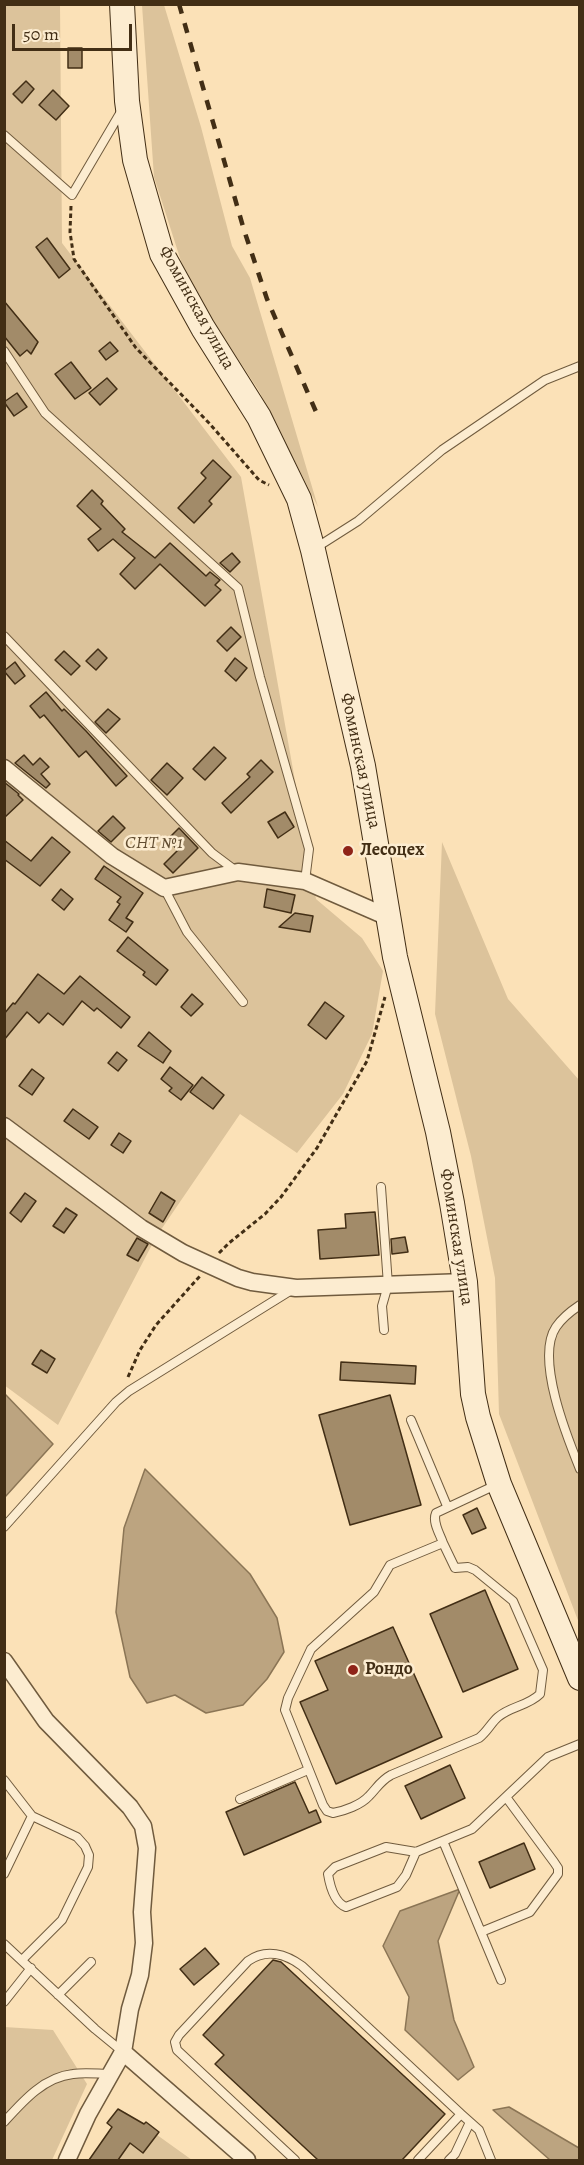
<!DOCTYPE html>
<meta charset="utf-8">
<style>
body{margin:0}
#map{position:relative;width:584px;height:2165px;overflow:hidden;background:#fbe1b7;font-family:Alegreya,serif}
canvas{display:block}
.frame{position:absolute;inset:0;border:6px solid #422e15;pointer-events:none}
.scale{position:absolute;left:12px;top:24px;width:120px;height:27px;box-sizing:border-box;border:3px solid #422e15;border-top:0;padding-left:8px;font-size:18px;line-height:21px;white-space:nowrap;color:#422e15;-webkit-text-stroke:4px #fcecd0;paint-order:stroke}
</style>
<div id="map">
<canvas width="584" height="2165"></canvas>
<div class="frame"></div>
<div class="scale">50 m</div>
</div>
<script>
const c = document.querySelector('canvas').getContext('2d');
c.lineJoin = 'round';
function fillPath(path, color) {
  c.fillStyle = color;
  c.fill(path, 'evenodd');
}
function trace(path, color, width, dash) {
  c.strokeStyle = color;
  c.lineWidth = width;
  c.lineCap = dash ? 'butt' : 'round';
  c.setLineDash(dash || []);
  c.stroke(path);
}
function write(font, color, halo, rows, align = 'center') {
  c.font = font + ' Alegreya,serif';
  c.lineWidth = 5;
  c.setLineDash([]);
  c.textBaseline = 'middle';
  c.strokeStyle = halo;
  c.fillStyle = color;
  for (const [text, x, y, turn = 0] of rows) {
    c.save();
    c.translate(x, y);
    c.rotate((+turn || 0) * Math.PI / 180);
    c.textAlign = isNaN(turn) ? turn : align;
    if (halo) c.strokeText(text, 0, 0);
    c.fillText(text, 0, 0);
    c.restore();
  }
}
fillPath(new Path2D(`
 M4,5H60L62,243L241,477L316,899L362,938L383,971L372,1034L343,1094L297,1153L240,1114L156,1237L58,1425L4,1385Z
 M142,5H164L201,127L232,246L250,278L318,507L259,391L188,283L154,177Z
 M442,842L508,999L579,1080V1623L499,1414L495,1278L471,1156L435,1014Z
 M4,2027L53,2030L87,2084L52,2160H5Z
 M125,2112L192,2160H93Z`), '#dcc39b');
const water = new Path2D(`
 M5,1394L53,1444L5,1497H4Z
 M145,1469L250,1574L277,1618L284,1652L267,1679L243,1705L206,1713L175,1695L147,1703L130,1677L116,1612L124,1528Z
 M460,1889L438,1941L454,2020L474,2067L458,2080L405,2030L409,1997L383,1946L400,1911Z
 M509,2107L579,2148V2160H550L493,2110Z`);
fillPath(water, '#bca480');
trace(water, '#8b7555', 1.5);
const building = new Path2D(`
 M68,48H82V68H68Z
 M26,81L34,89L22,103L13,94Z
 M53,90L69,106L56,120L39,105Z
 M47,238L70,269L59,278L36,247Z
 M4,301L38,342L31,354L27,350L20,356L4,336Z
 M110,342L118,351L106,360L99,351Z
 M71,362L91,388L75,399L55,374Z
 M107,378L117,389L100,405L89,393Z
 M17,393L27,407L14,416L4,402Z
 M213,460L231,477L209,501L212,504L194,523L178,508L206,478L201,473Z
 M92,490L103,501L101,504L125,529L122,532L155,558L170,543L206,576L210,572L220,580L215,585L221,590L205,606L160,564L135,589L120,574L135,558L113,539L98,551L88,539L101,529L77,506Z
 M232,553L240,562L230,572L220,563Z
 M231,627L241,637L227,651L217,641Z
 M98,649L107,658L96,670L86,661Z
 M64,651L80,666L71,675L55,660Z
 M235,658L247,668L236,681L225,671Z
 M15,662L25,676L15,684L4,671Z
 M46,692L62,711L64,709L86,731L127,776L116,786L86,751L79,757L44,715L40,718L30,706Z
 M108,709L120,719L106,733L95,722Z
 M214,747L226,758L205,780L193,769Z
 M24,755L33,765L40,758L49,767L41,774L50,784L46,788L15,763Z
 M261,760L273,772L231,813L222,803L250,777L247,774Z
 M167,763L183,778L167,795L151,780Z
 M4,782L19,794L18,795L23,800L4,818Z
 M285,812L294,827L278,838L268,822Z
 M113,816L125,828L111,842L98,831Z
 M179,828L198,848L173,873L164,864L178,850L167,840Z
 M52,837L70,852L40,886L4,859V840L31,861Z
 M104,866L143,893L126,918L133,922L126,932L109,920L120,904L117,902L121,897L95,879Z
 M61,889L73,899L64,910L52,900Z
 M267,889L295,895L291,913L264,907Z
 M295,913L313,916L310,932L279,927Z
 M128,937L168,970L156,985L143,975L145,972L117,951Z
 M38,974L64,994L80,976L130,1017L121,1028L97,1008L94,1011L82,1001L63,1025L48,1013L39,1023L27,1012L4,1040V1014L13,1003L15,1004Z
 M192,994L203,1004L191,1016L181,1007Z
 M325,1002L344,1016L326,1039L308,1025Z
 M149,1032L171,1051L163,1063L138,1046Z
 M117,1052L127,1060L118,1071L108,1063Z
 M170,1067L193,1085L181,1100L169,1091L172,1088L161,1079Z
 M32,1069L44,1078L32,1095L19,1086Z
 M202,1077L224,1095L213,1109L190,1092Z
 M73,1109L98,1127L89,1139L64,1121Z
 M119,1133L131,1141L123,1153L111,1145Z
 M161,1192L175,1201L163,1222L149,1213Z
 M25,1193L36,1201L21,1222L10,1213Z
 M66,1208L77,1215L64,1233L53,1226Z
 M375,1212L379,1255L320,1259L318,1230L346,1228L345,1214Z
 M405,1237L408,1252L392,1254L391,1239Z
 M137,1238L148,1244L138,1261L127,1255Z
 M41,1350L55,1359L47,1373L32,1364Z
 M341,1362L416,1366L415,1384L340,1380Z
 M390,1395L421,1505L350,1525L319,1415Z
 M477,1508L486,1528L472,1534L463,1515Z
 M485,1590L518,1669L463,1692L430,1614Z
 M393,1627L442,1737L336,1784L300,1702L328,1690L315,1661Z
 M450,1765L465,1798L421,1819L405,1786Z
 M295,1782L309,1813L316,1810L321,1822L244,1855L226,1812Z
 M524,1843L535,1869L490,1888L479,1862Z
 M205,1948L219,1964L194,1985L180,1969Z
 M273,1960L281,1962L445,2114L402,2160H318L215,2064L224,2055L203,2035Z
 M118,2109L144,2124L146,2122L159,2132L143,2153L130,2143L118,2160H89L112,2127L107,2123Z`);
fillPath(building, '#a28b69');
trace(building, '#422e15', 1.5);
const lane = new Path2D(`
 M4,135L72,195L122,110
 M4,351L45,413L238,588L260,677L309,849L305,881
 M314,549L358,521L442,450L545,380L580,366
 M4,636L212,853L236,871
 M164,888L187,932L243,1002
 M381,1187L388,1285L382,1306L384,1330
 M580,1305C571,1311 562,1318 556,1327C535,1358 567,1437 580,1469
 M411,1420L447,1506
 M4,1527L116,1402L129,1391L293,1289
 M443,1543L455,1568L468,1567L475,1570L513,1601L543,1670L540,1694C528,1706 511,1706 498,1717C491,1723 487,1732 479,1738L391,1775C380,1781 377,1788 369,1796C361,1805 344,1811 333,1813L327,1811L323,1805L285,1710L288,1698L311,1649L374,1592L390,1565L443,1543C440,1534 432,1522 436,1513L498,1484
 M4,1780L32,1816L77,1837L85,1846L89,1855L88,1867L62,1920L22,1960
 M240,1799L308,1770
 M443,1841L501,1980
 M416,1852L406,1875L397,1887L346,1907C335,1903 330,1886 328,1874L335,1867L386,1847L416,1852L472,1829L548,1757L580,1744
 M4,1874L32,1816
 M481,1932L530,1912L558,1874V1868L554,1862L506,1797
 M4,1944L95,2029L123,2052
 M58,1995L91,1962
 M4,2002L31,1968
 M461,2114L479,2130L491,2160
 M4,2122C23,2101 44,2077 73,2074C85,2072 99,2074 111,2074
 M295,2160L177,2050L175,2042L179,2035L248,1961C266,1948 286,1954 302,1966L461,2114L418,2160
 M449,2160L455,2154L470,2122`);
const street = new Path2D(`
 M4,768L112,856L164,888L238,872L305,881L390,918
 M4,1126L141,1228L183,1253L238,1278L252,1282L296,1288L465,1282
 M4,1661L46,1721L130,1807L143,1826L147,1848L142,1912L144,1943L140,1975L130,2009L123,2052L88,2114L67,2160
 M123,2052L247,2160`);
const secondary = new Path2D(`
 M122,4L127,101L135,160L162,254L203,328L259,417L299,499L313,550L363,766L395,957L438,1132L452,1203L465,1282L473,1394L478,1417L499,1484L580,1678`);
trace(lane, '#705b3e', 10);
trace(street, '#705b3e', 19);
trace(secondary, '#422e15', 26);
trace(new Path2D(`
 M71,206L70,232L74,259L136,348L209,423L259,480L269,485
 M219,1253L229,1243L265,1214L281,1197L317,1148L367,1061L385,997
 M128,1377L140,1350L156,1325L200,1276`), '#422e15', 3, [4.5, 3]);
trace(lane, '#fcecd0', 8);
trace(street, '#fcecd0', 16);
trace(secondary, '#fcecd0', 24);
trace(new Path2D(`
 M179,4L244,230L267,299L317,414`), '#422e15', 4.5, [10, 10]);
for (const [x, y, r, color] of [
 [348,851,6,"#8f2418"],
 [353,1670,6,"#8f2418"]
]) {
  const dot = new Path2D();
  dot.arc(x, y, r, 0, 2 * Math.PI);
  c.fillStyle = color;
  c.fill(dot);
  trace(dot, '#fcecd0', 2);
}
write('18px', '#422e15', '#fcecd0', [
 ["Фоминская улица",196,308,61],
 ["Фоминская улица",360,761,78],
 ["Фоминская улица",456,1237,81]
]);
write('italic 18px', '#614c30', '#fcecd0', [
 ["СНТ №1",154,844]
]);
write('bold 18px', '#422e15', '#fcecd0', [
 ["Лесоцех",360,851],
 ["Рондо",365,1670]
], 'left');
</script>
